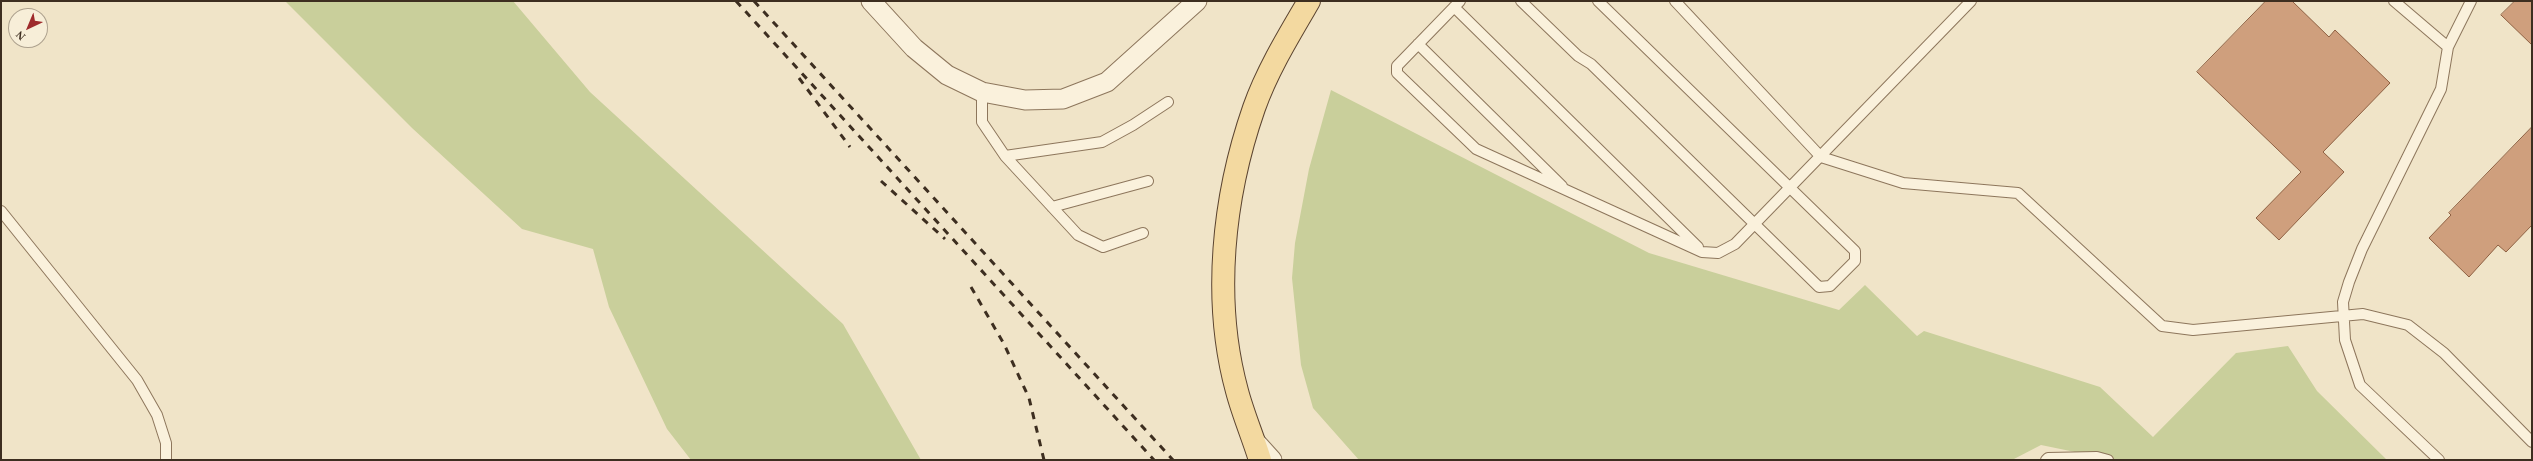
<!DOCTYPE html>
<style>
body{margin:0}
#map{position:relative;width:2533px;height:461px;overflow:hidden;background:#f0e4c8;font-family:Georgia,serif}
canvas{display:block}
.frame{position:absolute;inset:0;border:2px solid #3d2e20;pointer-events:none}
.north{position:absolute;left:8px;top:8px;width:40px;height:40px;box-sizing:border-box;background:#f7eed8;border:1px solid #ada18e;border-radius:50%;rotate:224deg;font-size:11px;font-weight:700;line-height:16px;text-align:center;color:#3d2e20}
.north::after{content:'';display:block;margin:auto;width:14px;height:18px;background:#9e2a2b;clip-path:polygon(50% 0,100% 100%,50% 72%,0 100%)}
</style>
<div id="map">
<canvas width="2533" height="461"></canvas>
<div class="frame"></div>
<div class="north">N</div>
</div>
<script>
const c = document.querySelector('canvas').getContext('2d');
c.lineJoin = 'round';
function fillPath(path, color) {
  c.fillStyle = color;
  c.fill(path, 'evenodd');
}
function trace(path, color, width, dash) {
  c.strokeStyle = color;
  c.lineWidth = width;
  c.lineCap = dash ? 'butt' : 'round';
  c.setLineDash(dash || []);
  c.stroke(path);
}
fillPath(new Path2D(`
 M285,1H513L590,92L843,324L921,460H691L667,429L609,307L593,249L522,229L412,128Z
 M1331,90L1649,253L1839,310L1865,285L1917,336L1924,331L2100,387L2153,437L2236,353L2288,346L2317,391L2387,460H2114L2041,445L2012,460H1359L1313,408L1301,365L1292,278L1295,243L1309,169Z`), '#c9cf9b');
const building = new Path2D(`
 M2266,1H2292L2329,37L2335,30L2390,83L2323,152L2344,172L2279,240L2256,218L2301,172L2197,72Z
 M2515,1H2532V45L2501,15Z
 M2532,127V225L2506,252L2498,245L2469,277L2429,238L2451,215L2449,213Z`);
fillPath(building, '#cf9f7d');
trace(building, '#8d5f41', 1);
const service = new Path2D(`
 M1460,1L1397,66V73L1476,149L1702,252L1718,253L1735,244L1971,1
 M1521,1L1578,56L1591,64L1819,287L1830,286L1855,261V251L1598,1
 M1675,1L1821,157L1903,183L2018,193L2162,326L2193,330L2363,314L2408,325L2444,353L2532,442
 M2394,1L2448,47
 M1454,7L1698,247
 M1418,44L1562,186
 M982,92V122L1005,156L1078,235L1103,247L1143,233
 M1005,156L1102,142L1133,125L1168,102
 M1052,207L1148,181
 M1,211L137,380L157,415L166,443V460
 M2046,460L2048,458L2097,457L2108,460
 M2439,460L2360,385L2345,340L2343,302L2349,282L2362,249L2441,89L2448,47L2471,1`);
const minor = new Path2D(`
 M871,1L914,48L947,75L982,92L1025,100L1063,99L1107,82L1197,1
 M1253,439L1272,460`);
const primary = new Path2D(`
 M1260,460C1253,437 1243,414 1237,391C1212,300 1223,197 1254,108C1267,71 1289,35 1309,1`);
trace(service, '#8d765c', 12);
trace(minor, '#8d765c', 21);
trace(primary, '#5b4430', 24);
trace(service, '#faf1dc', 10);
trace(minor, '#faf1dc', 19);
trace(primary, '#f3d9a0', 22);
trace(new Path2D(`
 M736,1L1154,460
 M754,1L1173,460
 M799,78L850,147
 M881,181L945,239
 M971,287L1004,344L1029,398L1044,460`), '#3d2e20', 3, [7, 7]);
</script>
